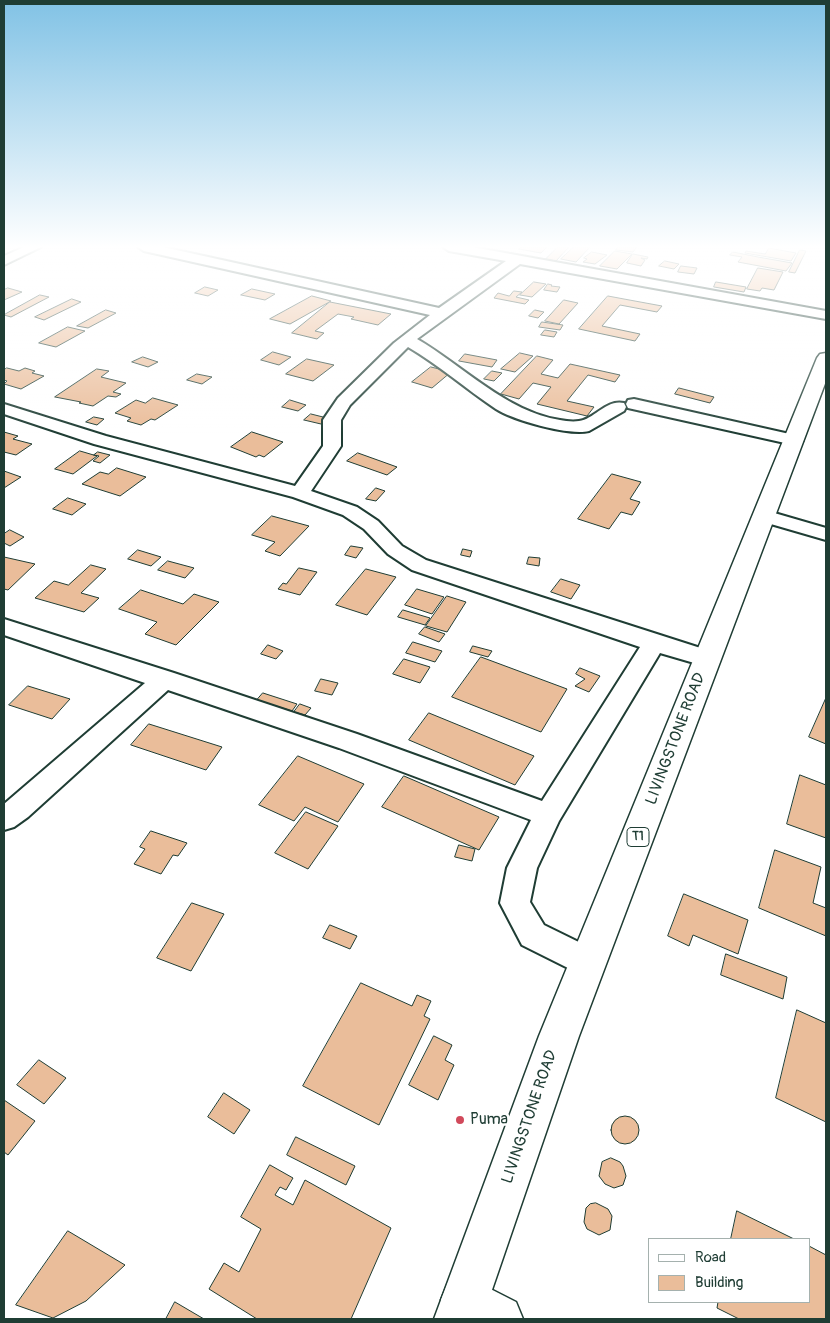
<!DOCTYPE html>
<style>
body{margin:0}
#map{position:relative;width:830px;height:1323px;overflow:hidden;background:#fff;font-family:Pangolin,sans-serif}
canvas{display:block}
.frame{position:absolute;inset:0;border:5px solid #1f3d34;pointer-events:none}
.legend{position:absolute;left:648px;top:1238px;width:162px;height:65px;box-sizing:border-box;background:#fff;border:1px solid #a5b1ae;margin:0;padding:6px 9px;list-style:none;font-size:15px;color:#1f3d34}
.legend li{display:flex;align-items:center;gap:10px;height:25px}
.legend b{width:25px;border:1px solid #a5b1ae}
</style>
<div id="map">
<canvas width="830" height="1323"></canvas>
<div class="frame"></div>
<ul class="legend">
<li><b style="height:6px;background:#fff"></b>Road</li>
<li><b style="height:14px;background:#eabd9a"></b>Building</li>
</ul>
</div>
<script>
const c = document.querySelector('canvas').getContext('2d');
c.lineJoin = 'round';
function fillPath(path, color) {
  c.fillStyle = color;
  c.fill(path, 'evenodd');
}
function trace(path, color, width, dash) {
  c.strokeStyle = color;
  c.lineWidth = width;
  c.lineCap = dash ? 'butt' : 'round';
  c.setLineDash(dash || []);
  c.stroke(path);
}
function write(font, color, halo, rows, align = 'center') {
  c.font = font + ' Pangolin,sans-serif';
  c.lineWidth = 5;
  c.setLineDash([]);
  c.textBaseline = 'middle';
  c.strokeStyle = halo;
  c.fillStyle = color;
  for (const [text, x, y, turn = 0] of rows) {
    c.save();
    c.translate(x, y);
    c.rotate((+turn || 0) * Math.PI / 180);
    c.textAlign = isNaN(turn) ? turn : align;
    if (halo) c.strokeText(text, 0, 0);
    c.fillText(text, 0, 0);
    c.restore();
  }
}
const building = new Path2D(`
 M521,247H547L541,253L519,249Z
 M558,247H569L556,261L546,259Z
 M574,247H590L576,262L561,259Z
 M618,247H637L633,252L616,250Z
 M769,248L796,253L791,261L745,253L746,251L765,254Z
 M800,250L806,251L795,273L789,272Z
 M615,251L632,254L617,269L600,266Z
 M592,252L607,255L595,264L583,262L587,259L584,258Z
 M733,252L758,257L792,263L786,271L738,262L742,257L730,255Z
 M633,254L648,257L647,259L641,258L645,260L641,266L627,263Z
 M665,261L679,264L674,269L659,266Z
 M681,266L697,268L694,274L678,272Z
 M758,268L783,272L774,290L762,288L760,291L747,289Z
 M534,282L546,284L532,297L520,295Z
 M716,282L746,287L744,292L714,287Z
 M548,284L552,285L551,286L560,287L557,292L544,290Z
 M205,287L218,290L208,296L195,293Z
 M8,288L22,292L4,300V290Z
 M252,289L275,294L265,300L241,295Z
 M514,291L522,292L516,297L529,300L525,304L494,298L498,293L509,296Z
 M40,295L49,297L11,317L4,315Z
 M312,296L331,301L290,324L270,319Z
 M608,296L624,299L662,306L657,312L620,305L602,326L640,334L635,341L579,329Z
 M72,299L81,302L44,320L35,317Z
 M564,300L578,303L559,324L545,321Z
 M330,302L391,314L378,325L351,319L354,317L338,314L315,331L324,333L317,339L292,333Z
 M106,310L116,313L88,328L77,326Z
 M535,310L544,312L538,318L529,316Z
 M542,322L563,325L560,330L539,327Z
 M68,327L85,331L56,347L39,343Z
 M545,330L557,332L554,337L541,335Z
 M273,352L291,357L279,365L261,360Z
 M520,353L533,356L515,372L501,369Z
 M465,354L497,360L492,367L459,361Z
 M537,356L553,360L541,374L558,378L570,364L620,375L615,382L588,375L567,401L594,407L587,416L537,404L551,387L533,383L519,399L501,394Z
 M143,357L158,362L148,367L132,362Z
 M307,359L334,365L313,381L286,374Z
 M431,367L451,372L432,388L412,382Z
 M7,368L19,371L25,368L35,371L32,373L44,376L21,389L4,384L7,381L4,380V370Z
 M97,369L109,371L101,377L126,383L113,392L121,394L116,397L108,396L93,406L79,403L81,402L55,397Z
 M492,371L502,373L494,381L484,379Z
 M197,374L212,377L202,384L187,380Z
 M679,388L714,397L710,403L675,394Z
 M153,398L178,405L155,420L151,419L141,425L127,421L131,418L115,413L136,400L145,403Z
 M290,400L306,405L298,411L282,407Z
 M311,414L327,418L321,424L304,420Z
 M94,417L104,419L97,425L86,422Z
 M4,432L18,436L13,439L32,444L16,455L4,452Z
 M252,432L283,442L264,457L259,455L256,457L231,447Z
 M80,451L97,456L73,474L55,469Z
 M98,452L110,455L100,463L93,461L99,456L94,455Z
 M358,453L397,467L387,475L347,461Z
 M117,468L146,477L120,496L82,484L100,472L108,474Z
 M4,471L21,477L4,488Z
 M612,474L641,482L630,499L640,502L632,515L621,512L609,529L578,519Z
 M376,488L385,491L376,501L366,499Z
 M68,498L86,504L72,515L53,509Z
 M272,516L309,526L280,556L265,551L275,542L252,535Z
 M10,530L24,537L10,546L4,543V534Z
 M351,546L363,548L356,558L345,555Z
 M463,549L472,551L470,557L461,555Z
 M138,550L161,557L151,566L128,559Z
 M4,557L35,564L8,590L4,589Z
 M529,557L540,558L539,566L527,564Z
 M168,561L194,568L185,578L158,570Z
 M91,565L106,569L81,593L99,598L84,612L35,598L54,581L68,585Z
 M299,568L317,572L300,595L278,589L283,583L286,584Z
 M366,569L396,577L367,615L336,605Z
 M561,579L580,585L571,599L551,592Z
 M417,589L444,597L432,614L405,605Z
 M141,590L183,604L194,594L219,602L176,645L145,634L157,622L119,609Z
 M447,596L466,602L447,632L426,626Z
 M403,610L430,618L425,625L398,617Z
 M425,627L445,634L439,642L419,634Z
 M413,642L442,651L435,662L406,653Z
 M268,645L283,651L276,659L261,654Z
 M473,646L492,651L488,657L470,652Z
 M481,657L567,689L541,732L452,697Z
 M404,659L430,667L420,683L393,674Z
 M580,668L600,676L589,692L575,686L585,679L576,674Z
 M321,679L338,683L332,695L315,691Z
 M28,686L70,699L52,719L9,705Z
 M263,693L297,704L292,711L257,700Z
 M826,698V744L809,737Z
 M300,704L311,708L305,715L294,712Z
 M429,713L534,756L515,785L409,740Z
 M149,724L222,747L206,770L131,745Z
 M298,756L364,784L338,822L305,807L294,821L259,805Z
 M800,775L826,785V838L787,824Z
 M404,776L499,817L479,850L382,807Z
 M306,812L338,826L308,869L275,853Z
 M151,831L187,843L178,856L173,855L161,874L134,864L145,849L140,847Z
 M459,845L475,849L472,861L455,857Z
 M775,850L821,867L813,903L826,908V936L759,908Z
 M684,894L748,920L738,954L693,935L689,946L668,936Z
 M192,903L224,914L191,971L157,958Z
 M330,925L357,936L350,949L323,938Z
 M726,954L787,977L783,999L721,975Z
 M361,983L412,1006L417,995L431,1001L424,1016L430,1019L379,1125L303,1086Z
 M797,1010L826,1023V1122L776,1098Z
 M434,1036L452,1045L445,1060L454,1065L438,1100L409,1085Z
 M39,1060L66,1078L44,1104L17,1085Z
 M224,1093L250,1110L234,1134L208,1117Z
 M4,1100L35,1121L8,1155L4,1152Z
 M611 1130a14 14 0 1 1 28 0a14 14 0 1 1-28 0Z
 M296,1137L355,1166L346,1185L287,1155Z
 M611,1158L620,1162L623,1166L626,1176L623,1185L614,1188L605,1184L599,1176L602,1162Z
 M270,1165L293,1178L286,1190L280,1187L275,1195L293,1205L305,1180L391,1228L351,1319H257L209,1289L224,1263L239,1272L261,1229L241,1217Z
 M596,1203L608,1209L612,1216L610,1230L599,1235L587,1229L584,1222L586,1208L590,1204Z
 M737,1211L794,1239H731Z
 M68,1231L125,1265L86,1301L53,1318L16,1305Z
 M809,1246L826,1255V1319H739L717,1308L718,1302H809Z
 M175,1302L204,1319H166Z`);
fillPath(building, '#eabd9a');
trace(building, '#1f3d34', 1);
const minor = new Path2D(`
 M24,247H41L4,265V256Z
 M138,247H163L439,308L506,261L449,251L443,247H472L826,311V319L520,264L417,339C462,365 507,412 560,420C565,421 573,422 579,421C595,419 606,399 624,403L626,407L624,411L589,431C569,436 513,420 496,409C466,389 439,365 408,347L350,405L341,420V446L311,491L357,507L378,521L402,546L426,560L716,653L720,659L716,665L708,667L660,653L559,821L537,868L530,902L544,925L599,952L604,963L599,974L588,978L522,945L500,903L507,868L531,820L339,748L168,690L28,817L14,827L4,830V804L145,683L4,635V619L174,673L357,734L542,801L640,647L412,570L388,554L364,529L343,515L293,497L94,444L4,414V404L106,436L295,486L323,446V420L338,398L394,343L430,315L144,251Z
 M634,399L794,435L800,436L803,440L800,444L794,445L628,408L626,404L628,400Z
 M764,510L826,528V540L757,520L754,516L757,512Z`);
const tertiary = new Path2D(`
 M465,1276L516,1302L523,1319H452L448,1317L441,1300L448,1283Z`);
const trunk = new Path2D(`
 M826,353V381L579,1036L482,1319H434L539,1036L817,358L820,354Z`);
trace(minor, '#1f3d34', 4);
trace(tertiary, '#1f3d34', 3);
trace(trunk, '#1f3d34', 3);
fillPath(minor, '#fff');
fillPath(tertiary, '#fff');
fillPath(trunk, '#fff');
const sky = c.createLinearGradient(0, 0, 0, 433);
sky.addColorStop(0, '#81c2e5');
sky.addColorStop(0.57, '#fff');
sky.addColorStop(1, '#ffffff00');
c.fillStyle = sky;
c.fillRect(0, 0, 830, 433);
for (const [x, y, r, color] of [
 [460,1120,5,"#d1495b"]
]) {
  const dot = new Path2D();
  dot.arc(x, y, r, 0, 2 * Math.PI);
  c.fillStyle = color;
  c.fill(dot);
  trace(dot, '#fff', 2);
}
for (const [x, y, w] of [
 [638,837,22]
]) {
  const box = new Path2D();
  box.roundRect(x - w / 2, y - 9.5, w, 19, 4);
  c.fillStyle = '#fff';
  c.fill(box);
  trace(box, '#1f3d34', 1);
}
write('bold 12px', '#1f3d34', null, [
 ["T1",638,837]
]);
write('16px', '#1f3d34', '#fff', [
 ["LIVINGSTONE ROAD",676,739,-69],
 ["LIVINGSTONE ROAD",530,1117,-71]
]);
write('16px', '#1f3d34', '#fff', [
 ["Puma",470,1120]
], 'left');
</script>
